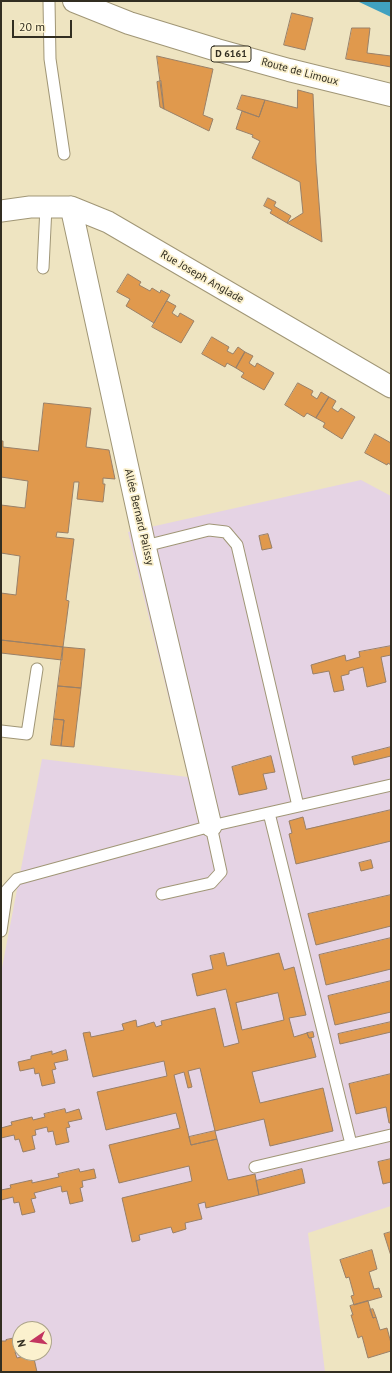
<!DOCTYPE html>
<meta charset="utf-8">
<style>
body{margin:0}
#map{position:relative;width:392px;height:1373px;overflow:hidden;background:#eee4c1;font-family:"PT Sans",sans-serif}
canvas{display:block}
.frame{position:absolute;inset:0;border:2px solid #322e21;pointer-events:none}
.north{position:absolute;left:12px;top:1321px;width:40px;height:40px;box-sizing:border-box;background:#fbf1ce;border:1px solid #aba389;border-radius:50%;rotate:257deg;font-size:11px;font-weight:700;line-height:16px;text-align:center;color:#322e21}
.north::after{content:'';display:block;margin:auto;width:14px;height:18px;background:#c33560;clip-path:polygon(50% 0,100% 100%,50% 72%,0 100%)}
.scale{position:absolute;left:12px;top:20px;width:60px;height:18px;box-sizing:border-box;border:2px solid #322e21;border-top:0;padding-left:5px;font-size:12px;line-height:14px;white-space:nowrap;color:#322e21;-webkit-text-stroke:3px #fbf1ce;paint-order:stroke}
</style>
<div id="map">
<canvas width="392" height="1373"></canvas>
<div class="frame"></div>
<div class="north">N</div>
<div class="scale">20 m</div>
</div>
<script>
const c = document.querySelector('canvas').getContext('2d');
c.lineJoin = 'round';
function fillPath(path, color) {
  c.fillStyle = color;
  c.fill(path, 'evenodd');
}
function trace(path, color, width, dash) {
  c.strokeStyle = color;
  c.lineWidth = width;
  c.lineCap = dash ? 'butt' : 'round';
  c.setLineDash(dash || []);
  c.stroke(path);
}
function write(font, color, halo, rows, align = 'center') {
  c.font = font + ' "PT Sans",sans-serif';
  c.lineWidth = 3.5;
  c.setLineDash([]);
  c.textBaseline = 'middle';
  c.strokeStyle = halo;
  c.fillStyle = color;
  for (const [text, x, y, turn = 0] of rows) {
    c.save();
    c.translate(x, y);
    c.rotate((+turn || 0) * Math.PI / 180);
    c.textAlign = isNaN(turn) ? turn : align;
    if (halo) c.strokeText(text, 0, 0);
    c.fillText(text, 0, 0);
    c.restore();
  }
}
fillPath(new Path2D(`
 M361,480L391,496V1206L308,1233L325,1372H1V973L42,759L188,777L128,532ZM20,1329H44V1353H20Z`), '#e5d3e4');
fillPath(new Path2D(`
 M357,1H391V17Z`), '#40a1c0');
const building = new Path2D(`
 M292,13L313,18L305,50L284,45Z
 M352,28H370L367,53L391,56V67L346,59Z
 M157,56L213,69L203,115L213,119L209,131L164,109Z
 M161,81L164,109L160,107L157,82Z
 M298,90L313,94L316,163L322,242L287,223L303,213L300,182L252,158L260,141L252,137L253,135L236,129L242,111L259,117L265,100L297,108Z
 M242,95L265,100L259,117L237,109Z
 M268,198L276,202L274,206L291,216L287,223L270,213L272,210L264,206Z
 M128,274L141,282L139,285L150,291L152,288L160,293L161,290L170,295L154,323L126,306L130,299L117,292Z
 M167,301L176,306L172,313L178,317L180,313L194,321L181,343L152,327Z
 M212,337L229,347L227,351L233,354L238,347L245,352L236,368L227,363L225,367L202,354Z
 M245,352L253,356L249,363L255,367L257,363L274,373L264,390L241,377L244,373L236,368Z
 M298,383L313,391L311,395L317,399L321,392L329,397L316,418L307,413L304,417L285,405Z
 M329,397L336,401L332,408L338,412L341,408L355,417L342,439L323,427L325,423L316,418Z
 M44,403L91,408L86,447L109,450L115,479L103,478V484H105L103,502L77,499L79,482H74L68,533L57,532L56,537L74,539L66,600L69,601L63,647L1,640V593L16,595L20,556L1,553V505L25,508L28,481L1,477V441H3V447L38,451Z
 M375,434L391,443V465L388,463L387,465L365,453Z
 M268,534L272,548L262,550L259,536Z
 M1,640L63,647L62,660L1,653Z
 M391,646V655L381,657L386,682L367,687L363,667L349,671V674L341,676L344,690L334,692L329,671L313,674L311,665L345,655L346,661L360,657L359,652Z
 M63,647L85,649L81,688L58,686Z
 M58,686L81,688L74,747L61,746L64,720L54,719Z
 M54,719L64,720L61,746L51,745Z
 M391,747V756L354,765L352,757Z
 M271,756L275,772L263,774L267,789L239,795L232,767Z
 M391,810V841L296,864L289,834L292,833L289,821L303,817L306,829Z
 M371,860L373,868L361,871L359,863Z
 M391,895V926L316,945L308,914Z
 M391,938V969L326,985L319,955Z
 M224,953L227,966L279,953L284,970L294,967L306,1015L289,1018L294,1037L307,1033L309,1038H311L316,1057L252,1072L260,1103L323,1088L333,1131L270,1146L264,1119L215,1131L200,1068L188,1071L192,1087L188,1088L184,1072L174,1075L191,1145L217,1139L228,1180L255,1174L259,1195L206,1208L205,1202L198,1204L202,1219L185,1223L186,1229L173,1233L171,1227L139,1235L140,1240L132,1242L122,1198L192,1181L189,1166L119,1183L109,1145L180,1128L176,1113L106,1130L97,1092L167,1076L164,1061L93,1077L83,1033L90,1032L91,1037L124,1030L122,1024L136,1020L137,1027L154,1022L156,1027L162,1025L161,1021L215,1008L224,1047L239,1043L226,989L197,996L192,974L213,969L210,956ZM278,993L284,1020L242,1030L236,1003Z
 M391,981V1012L335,1025L328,996Z
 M391,1022V1032L340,1044L338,1034Z
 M313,1032L314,1037L309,1038L307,1033Z
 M66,1050L68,1060L54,1063L56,1069L52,1070L55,1083L42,1086L39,1073L35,1074L34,1068L20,1071L18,1062L31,1059V1056L52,1051V1054Z
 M391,1074V1123H389L386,1107L356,1114L349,1084Z
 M65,1109L66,1113L79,1109L82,1119L68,1122L70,1127L66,1128L69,1142L56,1145L53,1131L48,1132L47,1127L35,1130L36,1135L32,1136L35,1149L23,1152L19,1139L15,1140L14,1135L1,1138V1128L12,1125L11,1122L32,1117L33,1120L45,1117L44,1114Z
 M215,1131L217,1139L191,1145L189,1137Z
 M391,1159V1182L383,1184L378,1162Z
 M79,1169L80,1172L94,1169L96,1178L82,1181L83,1187L80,1188L83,1201L70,1204L67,1191L62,1192L61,1186L34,1193L36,1198L31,1199L35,1212L22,1215L19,1202L14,1203L13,1197L1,1200V1190L11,1188L10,1185L32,1180V1183L59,1177L58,1174Z
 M302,1169L305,1183L259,1195L256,1181Z
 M391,1232V1256L384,1234Z
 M372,1250L377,1269L369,1272L374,1289L379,1288L382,1297L354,1305L351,1296L354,1295L349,1277L346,1278L340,1260Z
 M368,1301L373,1318L376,1317L380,1330L387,1328L391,1343V1351L368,1358L362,1336L358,1338L351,1315H353L350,1306Z
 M373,1309L376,1317L373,1318L370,1310Z
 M20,1337V1350L15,1352L17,1358L33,1354L37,1372H1V1341H6V1340Z`);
fillPath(building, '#e0994d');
trace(building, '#998068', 1);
const service = new Path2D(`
 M49,1L50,59L64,154
 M43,268L46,207
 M145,546L209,530L226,532L237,545L298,806
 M1,731L27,734L37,669
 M269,813L351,1144
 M162,894L211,883L221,872L211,826
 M1,931L7,890L17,879L211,826L391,785
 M255,1167L391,1135`);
const minor = new Path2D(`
 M71,207L145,546L211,826
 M1,211L30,207H71L108,222L391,387`);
const primary = new Path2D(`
 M74,1L129,23L217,50L289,70L391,95`);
trace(service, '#a09676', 13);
trace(minor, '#a09676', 23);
trace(primary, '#a09676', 24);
trace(service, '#fff', 11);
trace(minor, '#fff', 21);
trace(primary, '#fff', 22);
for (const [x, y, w] of [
 [231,54,40]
]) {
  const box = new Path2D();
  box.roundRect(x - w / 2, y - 8, w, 16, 3);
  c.fillStyle = '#fbf1ce';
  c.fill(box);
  trace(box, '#322e21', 1);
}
write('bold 10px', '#322e21', null, [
 ["D 6161",231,54]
]);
write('11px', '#322e21', '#fbf1ce', [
 ["Route de Limoux",300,72,15],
 ["Rue Joseph Anglade",202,277,30],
 ["Allée Bernard Palissy",139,517,77]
]);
</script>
